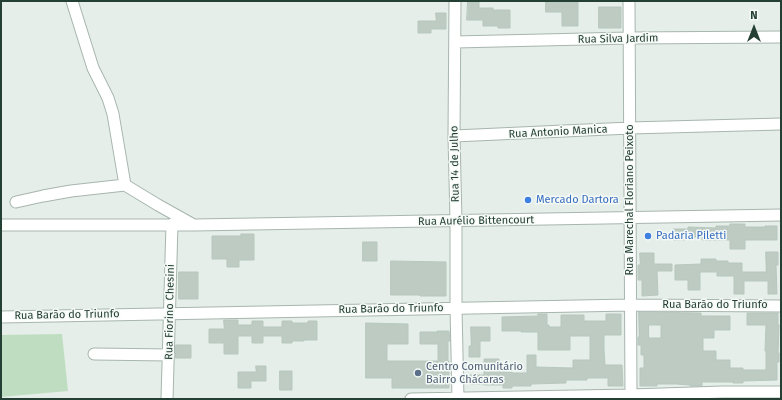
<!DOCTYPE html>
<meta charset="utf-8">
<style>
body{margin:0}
#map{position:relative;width:782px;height:400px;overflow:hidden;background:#e5eee8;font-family:"Fira Sans",sans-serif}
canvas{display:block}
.frame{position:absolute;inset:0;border:2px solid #243f33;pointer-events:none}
.north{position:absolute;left:734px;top:8px;width:40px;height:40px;-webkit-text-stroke:3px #f5faf7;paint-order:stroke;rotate:0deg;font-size:11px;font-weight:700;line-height:16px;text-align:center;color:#243f33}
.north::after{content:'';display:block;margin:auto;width:14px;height:18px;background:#243f33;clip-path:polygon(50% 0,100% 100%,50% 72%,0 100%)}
</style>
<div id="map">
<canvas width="782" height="400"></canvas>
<div class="frame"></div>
<div class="north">N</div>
</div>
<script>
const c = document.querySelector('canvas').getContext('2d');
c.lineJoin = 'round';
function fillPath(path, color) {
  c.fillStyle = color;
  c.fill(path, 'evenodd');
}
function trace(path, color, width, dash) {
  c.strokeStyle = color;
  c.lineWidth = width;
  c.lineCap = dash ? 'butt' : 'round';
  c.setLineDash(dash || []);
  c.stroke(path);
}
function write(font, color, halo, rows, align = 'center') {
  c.font = font + ' "Fira Sans",sans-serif';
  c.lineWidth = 3;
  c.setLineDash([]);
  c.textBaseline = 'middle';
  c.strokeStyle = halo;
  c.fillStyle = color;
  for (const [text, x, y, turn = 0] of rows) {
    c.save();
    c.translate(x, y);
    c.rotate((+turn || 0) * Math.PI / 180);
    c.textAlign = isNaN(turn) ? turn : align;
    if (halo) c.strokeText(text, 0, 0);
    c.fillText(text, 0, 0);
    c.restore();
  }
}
fillPath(new Path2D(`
 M62,334L68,391L1,397V335Z`), '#bfdec1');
const building = new Path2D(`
 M468,1H479V8H493V10H510V28H498V26H483V20H467Z
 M546,1H578V26H562V12H546Z
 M599,7H621V28H599Z
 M436,13H446V29H431V33H418V21H436Z
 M730,224H745V227H765V226H777V240H745V249H730V240H702V237H686V240H673V229H688V227L716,228V226H730Z
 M241,234H254V260H239V267H227V259H212V236H241Z
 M363,242H377V261H363Z
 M766,252H778V265H776L777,294H768V281H744V294H734V276H717V272H700V290H688V280H675V265L701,264V259H716V261H728V263H742V272H766Z
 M640,253H654V264H672V271H657L658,295L642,296V280H638V265H640Z
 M391,261L446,262V296H420V295H391Z
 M179,272H198V299H179Z
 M639,312L701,313V316H730V330H714V338H703V351H716V360H730V368H743V370H766V351H765L766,325H747V313H778V325H779L778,353H779V362H777V380L743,381V383H733V382H702V386H690V385L676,384H657V386H640V368H644V355H641V345H638V337H639ZM649,325H661V338H649Z
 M538,314H547V325H549V327H561V315H584V321H606V314H621V335H604V350L605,365H622L623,386H608V378H587V380H566V383L531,384V386H512V388H503V385H484V384H470V375H484V359H499V372H512V373H527V355H536V367L573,368V360H590V336H570V350H538V332H521V331H502V317L538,316Z
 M224,320H238V325H252V321H263V327H282V321H292V323H308V321H317V340H304V341H292V343H282V336H263V343H252V336H238V354H224V343H209V329H224Z
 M366,323L408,324V344H387V361H438V344H420V332H437V331H449L450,341H448V361H449V388H392V378H366Z
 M471,327H490V341H480V357H469V346H471Z
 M176,345H191V358H176Z
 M256,366H266V381H251V388H238V372H256Z
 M280,371H292V390H280Z`);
fillPath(building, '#bdcbc3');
trace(building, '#b7c7be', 1);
const minor = new Path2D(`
 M72,1L93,68L108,98L113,114L125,185L158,205L192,224
 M455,1L454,136L456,221V308L458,399
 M629,1L631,399
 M455,42L629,38L781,37
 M454,136L630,128L781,124
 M16,202L43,196L71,191L125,185
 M1,225H194L781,215
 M1,317L630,305L781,306
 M94,354L169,355
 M167,399L172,224
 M411,399L631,395L723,392H781`);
trace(minor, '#a7b6ae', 13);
trace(minor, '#fff', 11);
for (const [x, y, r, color] of [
 [528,200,4,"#3f7fe0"],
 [648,236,4,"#3f7fe0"],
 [418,373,4,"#5c6f8a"]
]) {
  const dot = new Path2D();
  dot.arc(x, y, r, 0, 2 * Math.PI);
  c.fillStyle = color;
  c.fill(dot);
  trace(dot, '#f5faf7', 1.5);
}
write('11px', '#243f33', '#f5faf7', [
 ["Rua Silva Jardim",618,39,-1],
 ["Rua Antonio Manica",558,132,-3],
 ["Rua 14 de Julho",455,164,-91],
 ["Rua Marechal Floriano Peixoto",630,200,-90],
 ["Rua Aurélio Bittencourt",476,221,-1],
 ["Rua Barão do Triunfo",715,305],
 ["Rua Barão do Triunfo",391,309,-1],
 ["Rua Fiorino Chesini",170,312,-89],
 ["Rua Barão do Triunfo",67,315,-1]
]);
write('11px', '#366cbe', '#f5faf7', [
 ["Mercado Dartora",536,200],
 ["Padaria Piletti",656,236]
], 'left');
write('11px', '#4e5e75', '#f5faf7', [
 ["Centro Comunitário",426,367],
 ["Bairro Chácaras",426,380]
], 'left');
</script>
